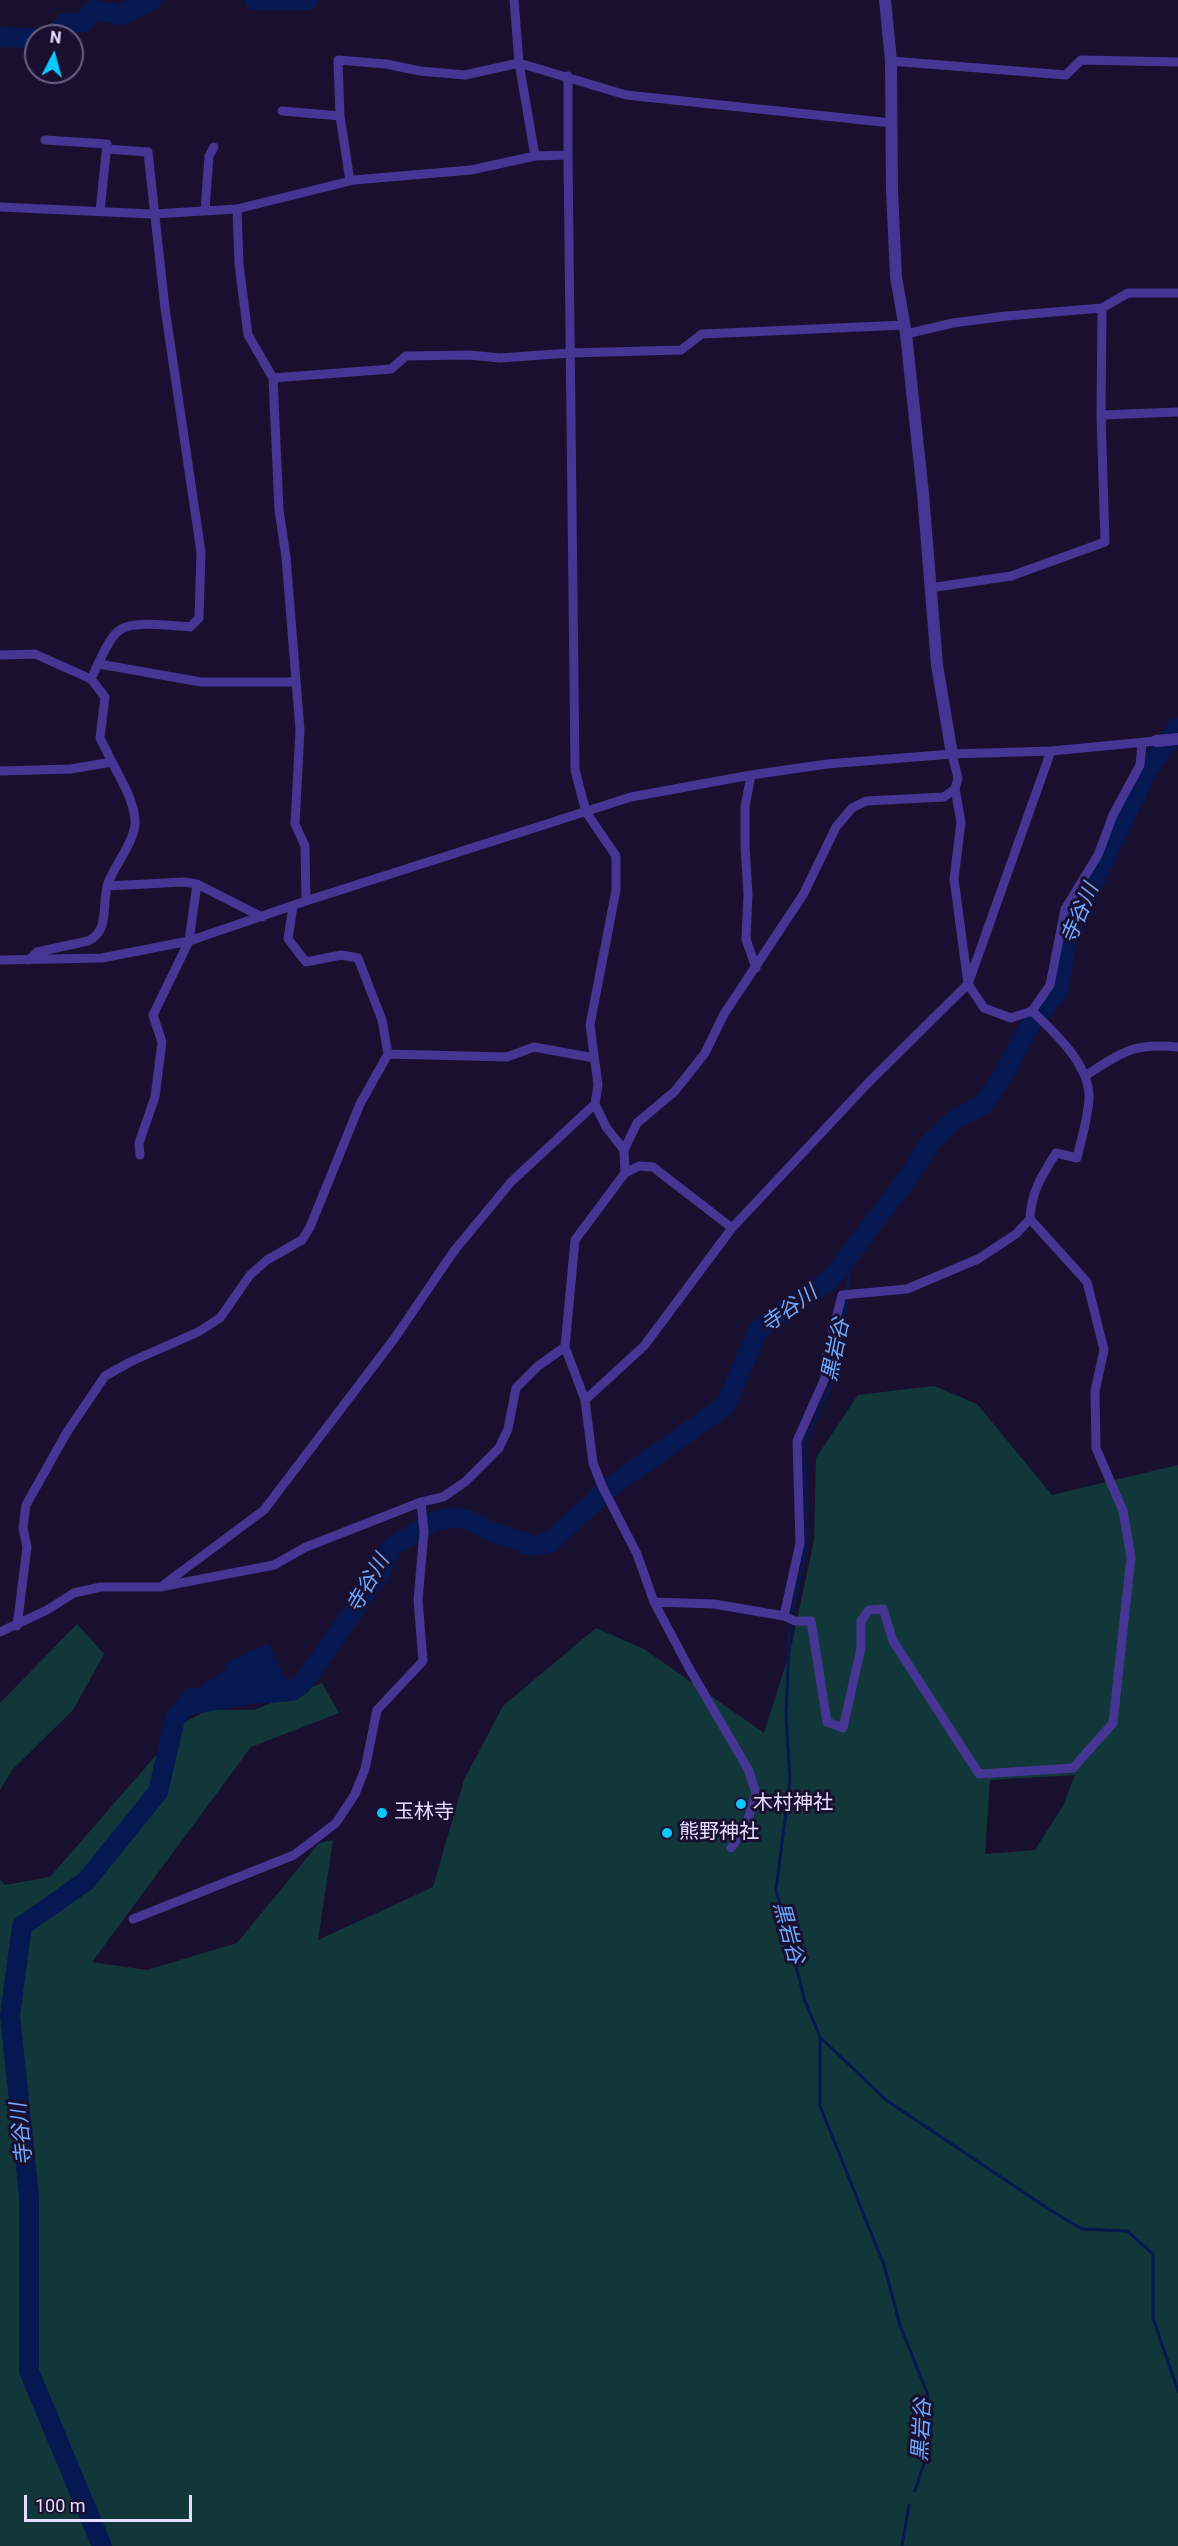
<!DOCTYPE html>
<meta charset="utf-8">
<style>
body{margin:0}
#map{position:relative;width:1178px;height:2546px;overflow:hidden;background:#191030;font-family:Roboto,sans-serif}
canvas{display:block}
.north{position:absolute;left:24px;top:24px;width:60px;height:60px;box-sizing:border-box;background:#191030;border:2px solid #6b6283;border-radius:50%;rotate:6deg;font-size:16px;font-weight:700;line-height:24px;text-align:center;color:#e6deff}
.north::after{content:'';display:block;margin:auto;width:21px;height:27px;background:#0ac8ff;clip-path:polygon(50% 0,100% 100%,50% 72%,0 100%)}
.scale{position:absolute;left:24px;top:2495px;width:168px;height:27px;box-sizing:border-box;border:3px solid #e6deff;border-top:0;padding-left:8px;font-size:18px;line-height:21px;white-space:nowrap;color:#e6deff;-webkit-text-stroke:4px #191030;paint-order:stroke}
</style>
<div id="map">
<canvas width="1178" height="2546"></canvas>
<div class="north">N</div>
<div class="scale">100 m</div>
</div>
<script>
const c = document.querySelector('canvas').getContext('2d');
c.lineJoin = 'round';
function fillPath(path, color) {
  c.fillStyle = color;
  c.fill(path, 'evenodd');
}
function trace(path, color, width, dash) {
  c.strokeStyle = color;
  c.lineWidth = width;
  c.lineCap = dash ? 'butt' : 'round';
  c.setLineDash(dash || []);
  c.stroke(path);
}
function write(font, color, halo, rows, align = 'center') {
  c.font = font + ' Roboto,"Noto Sans JP",sans-serif';
  c.lineWidth = 6;
  c.setLineDash([]);
  c.textBaseline = 'middle';
  c.strokeStyle = halo;
  c.fillStyle = color;
  for (const [text, x, y, turn = 0] of rows) {
    c.save();
    c.translate(x, y);
    c.rotate((+turn || 0) * Math.PI / 180);
    c.textAlign = isNaN(turn) ? turn : align;
    if (halo) c.strokeText(text, 0, 0);
    c.fillText(text, 0, 0);
    c.restore();
  }
}
fillPath(new Path2D(`
 M934,1386L977,1404L1052,1495L1178,1465V2546H0V1880L5,1885L50,1877L185,1722L208,1710H254L322,1683L339,1713L251,1747L92,1962L147,1970L237,1943L319,1843L333,1840L318,1940L433,1887L464,1780L503,1706L596,1628L644,1649L764,1733L791,1648L814,1540L816,1458L858,1395ZM1075,1775L1063,1806L1035,1850L985,1854L990,1780Z
 M77,1624L104,1654L73,1710L12,1770L0,1790V1703Z`), '#12373a');
fillPath(new Path2D(`
 M268,1643L294,1696C254,1705 214,1709 175,1719L180,1700L227,1669L226,1664Z`), '#061852');
trace(new Path2D(`
 M851,1253L845,1316L833,1360L834,1379L805,1443L807,1544L790,1623L786,1715L790,1780L776,1890L805,2001L820,2037V2106L884,2265L900,2325L928,2395L925,2460L915,2491
 M820,2037L886,2100L1050,2210L1082,2229L1127,2231L1153,2254V2318L1178,2391
 M902,2546L909,2505`), '#061852', 3);
trace(new Path2D(`
 M255,0H308
 M59,36L65,23L83,22L94,10L121,15L151,0
 M0,37L36,39
 M265,1693L292,1691L302,1684L354,1611L380,1572L391,1547L435,1521L454,1517L469,1520L490,1531L533,1546L550,1542L609,1488L726,1405L758,1330L796,1301L829,1281L907,1179L929,1144L954,1120L983,1105L1003,1076L1028,1028L1058,991L1067,938L1148,769L1178,727
 M102,2546L29,2371V2196L10,2015L22,1926L86,1881L158,1792L175,1719L191,1698`), '#061852', 20);
trace(new Path2D(`
 M514,0L519,63L535,156
 M891,61L1066,75L1081,60L1178,62
 M282,111L340,116
 M45,140L107,144L100,211
 M568,155V76
 M350,181L340,116L338,60L386,64L420,71L465,75L519,63L626,95L892,123
 M0,207L153,214L237,209L354,180L471,170L535,156L568,155L575,770L586,812L616,856V890L590,1025L598,1085L595,1104L606,1127L624,1150
 M237,209L239,264L248,335L273,378L279,510L286,557L300,730L295,824L305,846L306,901
 M205,210L209,156L214,147
 M906,334L953,323L1006,316L1102,308L1128,293H1178
 M273,378L391,369L406,356L469,355L500,358L570,353L681,350L702,334L905,325
 M1101,415L1178,412
 M930,588L1011,576L1105,542L1101,415L1102,308
 M0,655L35,654L91,679
 M99,664L201,682H296
 M952,754L958,778L955,789L961,822L954,879L968,984L984,1008L1011,1018L1032,1011L1050,985L1065,909L1098,855L1113,815L1140,765L1142,743
 M0,771L71,769L112,762L100,738L105,697L91,679C97,667 109,636 120,630C134,620 173,626 190,627L199,618L201,552L165,308L148,152L107,149
 M751,775L745,807V846L748,894L746,939L756,968
 M107,886L184,882L197,884L262,917
 M0,960L102,958L189,941L306,901L631,797L751,775L827,764L952,754L1051,751L1156,741
 M29,960L37,952L88,941C111,930 101,903 108,883C115,864 137,839 135,819C133,799 121,780 112,762
 M388,1054L507,1057L534,1047L594,1058
 M1085,1076C1121,1053 1133,1042 1178,1047
 M140,1155L139,1143L155,1097L162,1042L153,1015L189,941L197,884
 M625,1173L639,1166L653,1167L732,1228
 M585,1400L644,1346L732,1228L870,1081L968,984L1051,751
 M162,1586L264,1510L394,1339L454,1251L511,1182L595,1104
 M654,1602L714,1604L784,1616L795,1621H811L827,1722L843,1728L861,1648V1621L869,1610L883,1609L893,1641L979,1774L1073,1768L1113,1723L1131,1557L1123,1511L1096,1448L1095,1391L1104,1350L1087,1282L1030,1219C1031,1192 1042,1175 1056,1153L1077,1158C1081,1140 1090,1111 1089,1094C1087,1062 1053,1031 1032,1011
 M784,1616L800,1543L797,1441L825,1378V1361L842,1295L907,1289L978,1259L1016,1234L1030,1219
 M17,1626L27,1547L23,1528L26,1505L67,1432L105,1376L132,1361L198,1332L220,1318L250,1275L267,1260L302,1240L310,1227L360,1104L388,1054L382,1020L358,958L341,955L306,962L288,939L293,906
 M0,1632L47,1610L74,1593L101,1587H160L274,1565L306,1547L421,1502L443,1497L465,1482L499,1448L508,1429L516,1388L538,1366L565,1347
 M731,1848L746,1826L756,1793L748,1769L689,1668L654,1602L637,1554L602,1486L593,1463L585,1400L565,1347L575,1240L625,1173L624,1150L637,1123L675,1091L705,1053L724,1014L803,895L836,827L852,808L866,801L944,797L955,789
 M133,1919L294,1855L336,1823L355,1794L365,1769L377,1710L423,1661L418,1600L424,1532L421,1502`), '#453693', 9);
trace(new Path2D(`
 M885,0L891,61L892,191L896,277L906,334L923,494L937,665L952,754
 M1156,741L1178,739`), '#453693', 12);
for (const [x, y, r, color] of [
 [741,1804,6,"#0ac8ff"],
 [382,1813,6,"#0ac8ff"],
 [667,1833,6,"#0ac8ff"]
]) {
  const dot = new Path2D();
  dot.arc(x, y, r, 0, 2 * Math.PI);
  c.fillStyle = color;
  c.fill(dot);
  trace(dot, '#191030', 2);
}
write('20px', '#e6deff', '#191030', [
 ["木村神社",753,1804],
 ["玉林寺",394,1813],
 ["熊野神社",679,1833]
], 'left');
write('italic 21px', '#6ca9ff', '#191030', [
 ["寺谷川",1081,914,-67],
 ["寺谷川",790,1310,-36],
 ["黒岩谷",837,1350,-78],
 ["寺谷川",369,1584,-60],
 ["黒岩谷",787,1933,75],
 ["寺谷川",23,2134,-96],
 ["黒岩谷",923,2430,-87]
]);
</script>
